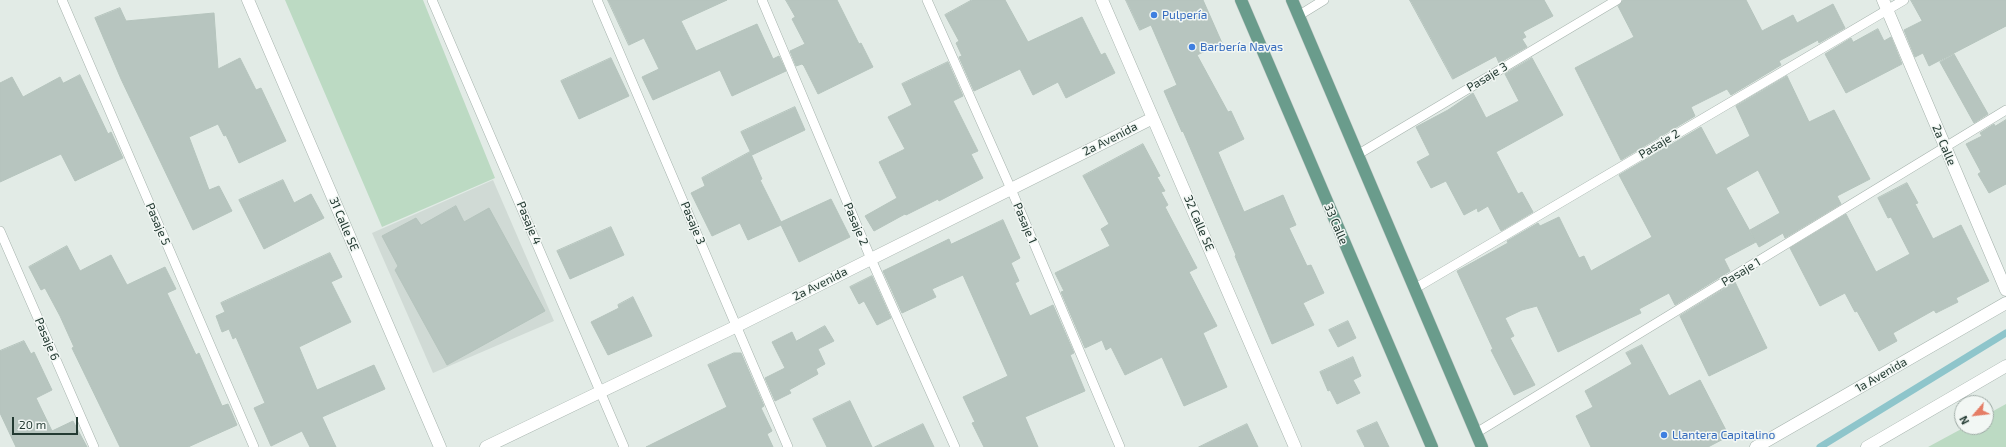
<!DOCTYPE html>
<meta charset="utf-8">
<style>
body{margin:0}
#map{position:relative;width:2006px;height:447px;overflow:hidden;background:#e2ebe6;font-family:"Exo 2",sans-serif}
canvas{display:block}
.north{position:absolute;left:1954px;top:395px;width:40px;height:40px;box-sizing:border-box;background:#f2f7f4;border:1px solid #9faba6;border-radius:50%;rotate:242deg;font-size:11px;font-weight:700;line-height:16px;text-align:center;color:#233a32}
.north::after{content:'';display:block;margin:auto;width:14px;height:18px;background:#e57d65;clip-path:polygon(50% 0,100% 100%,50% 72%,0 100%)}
.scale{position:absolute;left:12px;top:417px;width:66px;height:18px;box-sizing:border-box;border:2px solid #233a32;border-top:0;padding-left:5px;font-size:12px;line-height:14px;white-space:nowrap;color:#233a32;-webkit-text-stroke:3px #f2f7f4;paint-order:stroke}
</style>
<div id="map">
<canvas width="2006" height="447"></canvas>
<div class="north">N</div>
<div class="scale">20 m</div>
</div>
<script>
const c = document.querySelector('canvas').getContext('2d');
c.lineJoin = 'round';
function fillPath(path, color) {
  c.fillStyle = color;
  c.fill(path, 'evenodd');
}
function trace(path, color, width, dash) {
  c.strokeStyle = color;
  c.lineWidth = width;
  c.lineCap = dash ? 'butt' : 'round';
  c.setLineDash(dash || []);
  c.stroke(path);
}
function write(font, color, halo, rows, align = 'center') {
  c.font = font + ' "Exo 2",sans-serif';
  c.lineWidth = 3;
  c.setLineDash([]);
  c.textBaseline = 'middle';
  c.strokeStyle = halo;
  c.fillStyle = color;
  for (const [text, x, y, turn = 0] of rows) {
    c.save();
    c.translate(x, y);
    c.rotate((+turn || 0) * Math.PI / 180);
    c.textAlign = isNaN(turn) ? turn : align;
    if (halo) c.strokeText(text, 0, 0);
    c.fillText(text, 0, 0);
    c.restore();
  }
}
fillPath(new Path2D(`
 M493,180L554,321L433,373L372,233Z`), '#d0dad5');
fillPath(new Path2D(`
 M285,0H423L495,178L382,227Z
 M2006,404V447H1928L1965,427H1986V415Z`), '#bcdac3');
trace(new Path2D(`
 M1820,447L2006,333`), '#8ec5cb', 7);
const building = new Path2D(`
 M608,0H727L681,21L696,51L757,24L773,59L779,56L786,71L732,96L720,70L653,100L642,77L659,69L644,38L629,45Z
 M786,0H837L859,44L861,43L873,67L818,94L804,66L802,64L796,66L790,51L805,44L792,19L795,17Z
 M972,0H1005L1028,42L1082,17L1101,55L1105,53L1115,73L1066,98L1058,82L1033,95L1020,69L974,91L959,57L962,56L956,43L959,41L945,15Z
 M1126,0H1203L1222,43L1197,55L1228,112L1231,111L1244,139L1218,152L1244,212L1283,195L1296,225L1289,228L1307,266L1311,265L1324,293L1303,303L1314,325L1272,344L1235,256L1236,255L1183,131L1182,132L1164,91L1177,85L1151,25L1140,30Z
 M1410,0H1544L1553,16L1523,32L1526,37L1522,39L1527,47L1499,63L1496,56L1453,79Z
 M1623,0H1746L1762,31L1793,15L1797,23L1833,4L1845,28L1819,43L1818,40L1779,61L1781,65L1731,95L1727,89L1691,107L1695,116L1621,160L1575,68L1634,37L1618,6Z
 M1911,0H2006V26L1929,66L1923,53L1915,57L1904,30L1922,21Z
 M120,8L126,21L214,13L218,69L240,58L256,90L261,88L286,141L239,163L226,135L224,136L218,124L189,137L209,190L219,186L232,211L193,230L121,79L95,18Z
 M1878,29L1884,41L1891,37L1902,64L1846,93L1825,54L1851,38L1853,42Z
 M1954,54L1988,114L1974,123L1940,62Z
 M611,58L629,96L579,119L561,81Z
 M1532,58L1563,115L1496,152L1518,194L1522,192L1533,212L1501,231L1488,206L1478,212L1477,208L1464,215L1446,181L1431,188L1417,162L1430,155L1416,127L1448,110L1473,93L1486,118L1519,101L1505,74Z
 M948,62L963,96L953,101L978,151L971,154L983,178L939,201L938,199L906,215L905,214L874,231L865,216L897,198L879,162L905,149L888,117L912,105L902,84Z
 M80,75L108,134L111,132L123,158L75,181L61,154L0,182V83L12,77L23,97L60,77L63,83Z
 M1787,76L1809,122L1834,110L1870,179L1837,196L1841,204L1785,238L1783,233L1759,247L1750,230L1780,213L1758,170L1726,188L1756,242L1724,259L1730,271L1675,305L1669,293L1639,309L1641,313L1558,352L1537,306L1522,310L1505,318L1514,336L1510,338L1535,385L1514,395L1491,350L1493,349L1457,271L1508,243L1507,241L1538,223L1540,226L1559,217L1579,258L1584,256L1591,271L1652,237L1619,175L1701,127L1716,155L1750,136L1736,106Z
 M795,107L805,130L752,155L741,132Z
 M2006,120V184L1989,193L1978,174L1981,172L1966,144L1982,136L1980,133L1994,124L1995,126Z
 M1143,144L1160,176L1157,177L1165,191L1161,192L1168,205L1165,207L1197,268L1189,272L1217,326L1203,333L1227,387L1184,406L1162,357L1125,375L1111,347L1106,350L1102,340L1085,348L1061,292L1064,291L1055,273L1110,246L1101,229L1109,224L1083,176Z
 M750,152L762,179L760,180L781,222L831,199L850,237L799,262L781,225L748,240L740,223L712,236L691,193L705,186L702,178Z
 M283,180L294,203L311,194L324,218L264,249L239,200Z
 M1907,183L1918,203L1915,204L1933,239L1961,225L1989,281L1956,298L1958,302L1936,313L1934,310L1893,333L1897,341L1879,351L1857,311L1855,312L1845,293L1820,306L1790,248L1846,214L1876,272L1910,254L1891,217L1888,218L1878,198Z
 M456,206L464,222L489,208L545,311L447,365L395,270L398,266L382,236L416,218L421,225Z
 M1003,220L1020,258L1011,263L1019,281L1015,283L1030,316L1053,305L1074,353L1070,355L1085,391L1025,417L1038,447H984L972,423L975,422L963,397L1008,376L963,275L932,289L936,297L902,313L883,271L949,239L951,244Z
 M611,227L624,255L570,279L557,251Z
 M67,246L80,271L111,255L127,285L165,267L176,289L167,293L196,355L199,353L222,406L228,404L237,425L188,447H120L72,348L74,347L60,316L45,288L41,290L29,267Z
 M330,253L342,277L331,282L351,322L299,347L317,390L374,365L385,389L322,417L336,447H310L302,431L271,446L254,408L265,403L236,337L233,339L229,329L222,332L216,316L225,312L221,303Z
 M872,276L891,318L877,325L864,301L859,304L850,287Z
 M1735,282L1767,348L1709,376L1680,316Z
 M633,297L652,336L608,355L591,322L619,308L618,305Z
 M1348,321L1356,338L1338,347L1329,330Z
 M825,326L834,341L818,349L825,364L816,369L818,374L789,390L791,393L775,401L765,378L785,368L772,342L792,332L796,341Z
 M24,341L31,354L34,352L52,390L36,398L52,431L73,421L87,447H16L0,413V351Z
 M1642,345L1669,396L1700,380L1729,436L1708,447H1591L1576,416L1593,407L1585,391L1632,364L1626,353Z
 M734,353H741L764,406L761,408L772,431L767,434L773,447H646L727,407L708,365Z
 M1353,357L1361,376L1353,380L1360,393L1337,404L1330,390L1328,391L1320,372Z
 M850,401L872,447H827L813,419Z
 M1377,422L1389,447H1365L1357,431Z
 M923,424L934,447H875Z
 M1247,424L1258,447H1199Z`);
fillPath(building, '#b7c5bf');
trace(building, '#b5c4bd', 1);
const service = new Path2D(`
 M62,0L254,447
 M432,0L624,447
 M597,0L788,447
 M762,0L871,259L955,447
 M927,0L1011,189L1120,447
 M1298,16L1324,0
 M1357,155L1617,0
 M0,231L94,447
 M1414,289L1904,0
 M1476,433L2006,110`);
const minor = new Path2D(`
 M248,0L440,447
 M1102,0L1295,447
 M1883,0L2006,290
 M486,447L737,326L1153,118
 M1756,447L2006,303
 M1867,447L2006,366`);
const primary = new Path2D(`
 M1241,0L1432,447
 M1292,0L1482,447`);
trace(service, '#a5b2ac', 10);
trace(minor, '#a5b2ac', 13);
trace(primary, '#c1c8c6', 13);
trace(service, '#fff', 9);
trace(minor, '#fff', 12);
trace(primary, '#6a9c8c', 12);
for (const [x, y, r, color] of [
 [1154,15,4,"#3f7fe0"],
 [1192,47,4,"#3f7fe0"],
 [1664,435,4,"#3f7fe0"]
]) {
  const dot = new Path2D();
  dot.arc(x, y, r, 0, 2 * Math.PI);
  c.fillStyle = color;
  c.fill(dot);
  trace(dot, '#f2f7f4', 1.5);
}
write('12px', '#366cbe', '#f2f7f4', [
 ["Pulpería",1162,15],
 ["Barbería Navas",1200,47],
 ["Llantera Capitalino",1672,435]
], 'left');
write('12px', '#233a32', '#f2f7f4', [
 ["Pasaje 3",1487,77,-31],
 ["2a Avenida",1110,139,-27],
 ["Pasaje 2",1659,144,-31],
 ["2a Calle",1944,145,67],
 ["Pasaje 4",529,223,67],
 ["Pasaje 3",693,223,67],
 ["Pasaje 1",1025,223,67],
 ["32 Calle SE",1199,223,67],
 ["Pasaje 5",158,224,67],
 ["31 Calle SE",344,224,67],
 ["Pasaje 2",856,224,67],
 ["33 Calle",1336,224,67],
 ["Pasaje 1",1741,272,-31],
 ["2a Avenida",820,284,-27],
 ["Pasaje 6",47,339,67],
 ["1a Avenida",1881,375,-30]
]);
</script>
